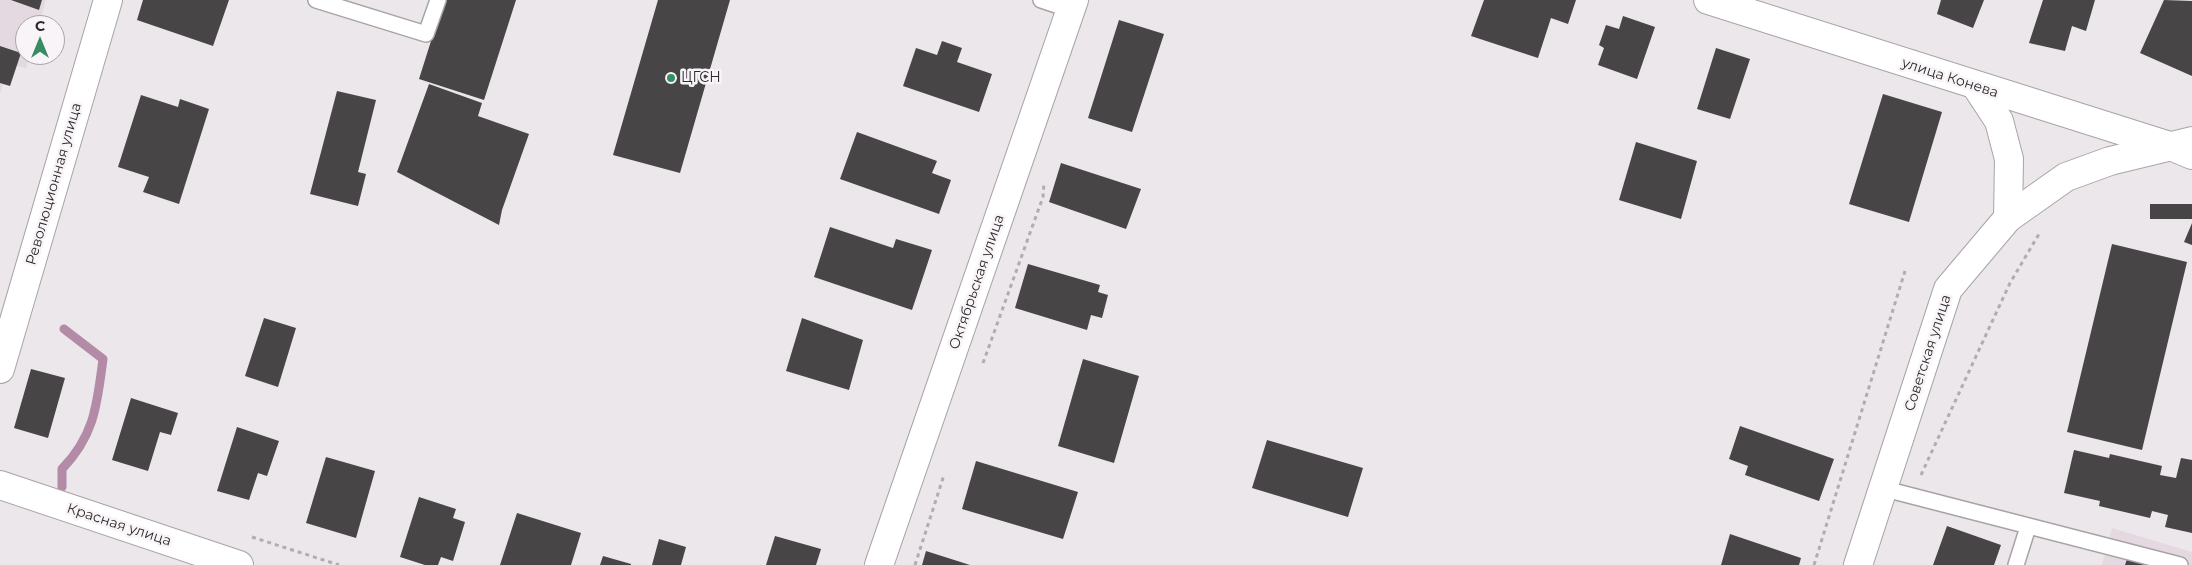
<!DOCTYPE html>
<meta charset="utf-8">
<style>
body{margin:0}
#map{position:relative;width:2192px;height:565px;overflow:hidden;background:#ebe7ea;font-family:Montserrat,sans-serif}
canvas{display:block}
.north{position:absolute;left:15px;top:15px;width:50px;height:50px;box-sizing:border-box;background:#f9f4f7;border:1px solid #a7a4a6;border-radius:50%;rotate:0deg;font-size:14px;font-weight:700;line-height:20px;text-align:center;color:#2c2b2c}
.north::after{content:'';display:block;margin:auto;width:18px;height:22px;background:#358e63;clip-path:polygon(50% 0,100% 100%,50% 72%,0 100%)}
</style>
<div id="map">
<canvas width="2192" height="565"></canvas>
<div class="north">С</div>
</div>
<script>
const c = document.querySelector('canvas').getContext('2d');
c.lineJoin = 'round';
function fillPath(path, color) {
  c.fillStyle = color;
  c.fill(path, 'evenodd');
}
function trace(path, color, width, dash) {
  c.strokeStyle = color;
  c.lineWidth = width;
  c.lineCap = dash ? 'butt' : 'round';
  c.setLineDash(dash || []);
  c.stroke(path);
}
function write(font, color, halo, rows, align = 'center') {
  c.font = font + ' Montserrat,sans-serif';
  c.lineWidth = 5;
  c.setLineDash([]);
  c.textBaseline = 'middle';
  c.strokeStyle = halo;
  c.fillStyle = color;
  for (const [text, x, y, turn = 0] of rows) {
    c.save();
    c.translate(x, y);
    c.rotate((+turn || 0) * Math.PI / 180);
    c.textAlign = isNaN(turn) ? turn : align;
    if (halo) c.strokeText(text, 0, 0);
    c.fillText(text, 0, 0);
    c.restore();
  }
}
fillPath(new Path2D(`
 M0,0H46L39,25H25V55H30L26,68L9,64L0,94Z
 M2112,528L2192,552V565H2102Z`), '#e5d9e1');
trace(new Path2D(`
 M62,487V469C95,435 97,404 103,359L64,329`), '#b48ba6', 9);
fillPath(new Path2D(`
 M11,0H42L39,10Z
 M143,0H229L213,46L137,20Z
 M444,0H516L484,100L419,79Z
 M658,0H730L680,173L613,155Z
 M1484,0H1576L1568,24L1551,18L1538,58L1471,36Z
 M1941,0H1984L1973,28L1937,14Z
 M2043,0H2095L2086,31L2072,26L2065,51L2029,43Z
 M2164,0L2192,1V76L2140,53Z
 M1623,16L1655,27L1637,79L1598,65L1604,48L1599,45L1606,25L1619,29Z
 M1119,20L1164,34L1132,132L1088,118Z
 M942,41L962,48L957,62L992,74L979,112L903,86L916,48L937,55Z
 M0,46L21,53L10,86L0,83Z
 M1716,48L1750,59L1730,119L1697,109Z
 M429,84L482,103L478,116L529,134L502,210L499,225L397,172Z
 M337,91L376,100L358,172L366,174L358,206L310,194Z
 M1883,94L1942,112L1909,222L1849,204Z
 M141,95L178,107L180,99L209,109L179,204L143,192L149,177L118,167Z
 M857,132L937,161L932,173L951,180L939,214L840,179Z
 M1636,142L1697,161L1681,219L1619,200Z
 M1061,163L1141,189L1126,229L1049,202Z
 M2150,204H2192V219H2150Z
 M2192,223V245L2184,242Z
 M830,227L893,248L896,239L932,250L912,310L814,277Z
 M2112,244L2187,262L2142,450L2067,432Z
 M1028,264L1100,285L1098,292L1108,295L1102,318L1091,315L1087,330L1015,308Z
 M264,318L296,328L278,387L245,376Z
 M802,318L863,340L849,390L786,371Z
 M1083,359L1139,376L1114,463L1058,446Z
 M31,369L65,378L48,438L14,428Z
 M131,398L178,413L171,435L160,432L148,471L112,460Z
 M1740,426L1834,459L1819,501L1745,475L1748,466L1729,459Z
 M237,427L279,441L267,476L258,473L249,500L217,491Z
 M1267,440L1363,468L1348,517L1252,488Z
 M2074,450L2109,458L2110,454L2162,466L2160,475L2176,478L2181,458L2192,460V533L2165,527L2168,515L2152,511L2150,518L2099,506L2100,501L2064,493Z
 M326,457L375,471L356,538L306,523Z
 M976,461L1078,492L1063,539L962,509Z
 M419,497L456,509L453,518L465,522L453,561L441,557L438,565H425L400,557Z
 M517,513L581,533L571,565H500Z
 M1947,526L2001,545L1994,565H1933Z
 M1730,534L1801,558L1799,565H1721Z
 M775,536L821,549L816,565H766Z
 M659,539L686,547L681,565H652Z
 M926,551L970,565H922Z
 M603,556L631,564V565H600Z
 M2127,559L2148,564V565H2125Z`), '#484547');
const service = new Path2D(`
 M316,0L426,34L438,0
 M1041,0L1071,10
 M1885,489L2180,565
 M2016,565L2028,527`);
const minor = new Path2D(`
 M1708,0L2173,147L2192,155
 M1976,86L1999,121L2009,159L2008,218
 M0,369L108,0
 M879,565L1074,0`);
const tertiary = new Path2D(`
 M1858,565L1948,289L2008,218L2066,177L2110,161L2192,141`);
const secondary = new Path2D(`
 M0,485L239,565`);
trace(service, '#a8a4a6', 18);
trace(minor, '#a8a4a6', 30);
trace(tertiary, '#a8a4a6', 30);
trace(secondary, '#a8a4a6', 30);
trace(new Path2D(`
 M983,363L1043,197L1044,182
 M1921,475L2010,283L2039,234
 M252,537L339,565
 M915,565L944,475
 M1814,565L1905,271`), '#b0adaf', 3, [4, 4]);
trace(service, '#fff', 15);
trace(minor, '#fff', 28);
trace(tertiary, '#fff', 28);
trace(secondary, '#fff', 28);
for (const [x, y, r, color] of [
 [671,78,5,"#358e63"]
]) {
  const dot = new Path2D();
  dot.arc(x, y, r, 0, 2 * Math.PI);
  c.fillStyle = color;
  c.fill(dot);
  trace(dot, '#f9f4f7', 2);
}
write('14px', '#2c2b2c', '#f9f4f7', [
 ["ЦГСН",681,78]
], 'left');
write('14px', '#2c2b2c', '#f9f4f7', [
 ["улица Конева",1950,78,18],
 ["Революционная улица",54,184,-74],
 ["Октябрьская улица",977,282,-71],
 ["Советская улица",1928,353,-72],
 ["Красная улица",119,525,18]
]);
</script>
